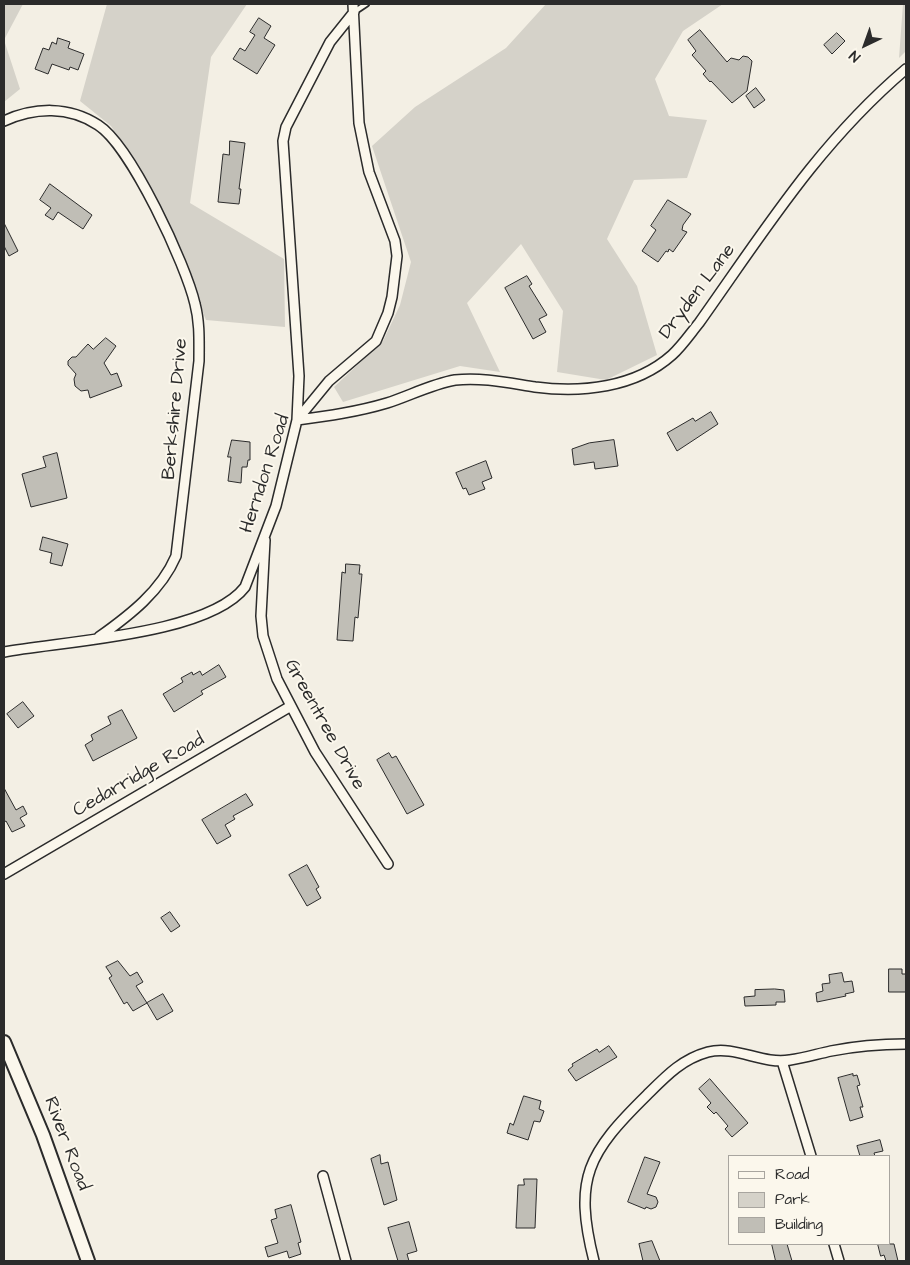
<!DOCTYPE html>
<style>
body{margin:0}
#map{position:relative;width:910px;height:1265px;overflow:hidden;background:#f3efe4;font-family:"Architects Daughter",sans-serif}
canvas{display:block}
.frame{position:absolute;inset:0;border:5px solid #2b2b2b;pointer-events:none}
.legend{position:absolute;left:728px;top:1155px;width:162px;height:90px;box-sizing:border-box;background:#fbf7ec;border:1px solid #a8a59f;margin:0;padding:6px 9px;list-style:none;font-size:15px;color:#2b2b2b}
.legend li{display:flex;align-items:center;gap:10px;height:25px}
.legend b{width:25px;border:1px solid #a8a59f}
.north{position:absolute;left:840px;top:20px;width:50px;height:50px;-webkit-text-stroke:4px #fbf7ec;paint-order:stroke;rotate:222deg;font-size:14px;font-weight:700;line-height:20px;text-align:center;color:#2b2b2b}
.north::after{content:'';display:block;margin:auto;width:18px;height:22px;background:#2b2b2b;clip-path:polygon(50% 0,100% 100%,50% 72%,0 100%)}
</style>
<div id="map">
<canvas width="910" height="1265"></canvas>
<div class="frame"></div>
<ul class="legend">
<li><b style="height:6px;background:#fbf7ec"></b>Road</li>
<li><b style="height:14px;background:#d5d2c9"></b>Park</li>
<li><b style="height:14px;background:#c0beb6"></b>Building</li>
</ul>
<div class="north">N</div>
</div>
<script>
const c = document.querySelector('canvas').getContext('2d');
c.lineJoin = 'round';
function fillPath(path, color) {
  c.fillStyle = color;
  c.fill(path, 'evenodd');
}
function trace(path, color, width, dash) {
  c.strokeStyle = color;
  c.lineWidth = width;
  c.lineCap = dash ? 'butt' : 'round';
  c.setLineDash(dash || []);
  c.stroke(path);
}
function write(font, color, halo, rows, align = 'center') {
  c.font = font + ' "Architects Daughter",sans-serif';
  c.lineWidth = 4;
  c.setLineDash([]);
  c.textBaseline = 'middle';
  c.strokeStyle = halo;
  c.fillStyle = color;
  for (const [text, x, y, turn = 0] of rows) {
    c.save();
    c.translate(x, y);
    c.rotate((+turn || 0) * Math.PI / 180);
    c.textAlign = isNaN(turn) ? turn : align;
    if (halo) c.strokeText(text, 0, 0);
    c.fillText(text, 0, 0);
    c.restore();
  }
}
fillPath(new Path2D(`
 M4,4H23L4,40L20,89L4,102Z
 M107,4H247L211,57L190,203L284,259L285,327L206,320L148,182L111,126L80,101Z
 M546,4H723L683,31L655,79L669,116L707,120L687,178L634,180L607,239L637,286L657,355L606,380L557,372L563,311L521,244L467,303L500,372L460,366L343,402L334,387L383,341L400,305L411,262L372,146L415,107L506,48Z
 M903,4H906V51L899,58Z`), '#d5d2c9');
const building = new Path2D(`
 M259,18L271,26L264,38L275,45L257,74L233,59L240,48L245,51L255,35L250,32Z
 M700,30L727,62L731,58L739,60L743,56L748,57L752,61L747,91L732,103L711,81L710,82L703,74L706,71L692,55L696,51L688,40Z
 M837,33L845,41L832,54L824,45Z
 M58,38L70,42L68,48L84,54L78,70L70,67L69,70L52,64L48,74L35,69L43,48L49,50L52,42L56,44Z
 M756,88L765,100L754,108L746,96Z
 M230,141L245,143L239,189H241L239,204L218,202L223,154L229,155Z
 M50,184L92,215L83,229L58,212L53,220L45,215L51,208L40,200Z
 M668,200L691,214L683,225L682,230L687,232L673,252L669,249L668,252L666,251L658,262L642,251L656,230L651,226Z
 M4,223L18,251L9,256L4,246Z
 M527,276L532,284L529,286L547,315L539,319L546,332L533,339L505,288Z
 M106,338L116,346L104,363L111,375L117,373L122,386L90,398L88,390L81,391L75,386L74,379L76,374L68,365V361L72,357H76L88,344L93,349Z
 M711,412L718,424L677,451L667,433L693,418L695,421Z
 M232,440L250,442V460H248L247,467H242L241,483L228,481L231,457H228Z
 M614,440L618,466L595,469L594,462L574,465L572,449L589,443Z
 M57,453L67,498L31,507L22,474L46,467L43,457Z
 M486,461L492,478L482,482L485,489L469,495L466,488L463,489L456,473Z
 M43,537L68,544L62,566L50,563L52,553L40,550Z
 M346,564L360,565L359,574H362L358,618L355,617L353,641L337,640L342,572L345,573Z
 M219,665L226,677L201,691L203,694L174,712L163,694L183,682L181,678L192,672L193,675L200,671L202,675Z
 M23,702L34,716L18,728L7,714Z
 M122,710L137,738L93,761L85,745L93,740L91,735L111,724L108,717Z
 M389,753L392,758L396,756L424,805L407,814L377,760Z
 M4,788L16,810L23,806L27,814L20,818L25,826L12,832L6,821L4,822Z
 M246,794L253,805L233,816L235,819L225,825L231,836L217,844L202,820Z
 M307,865L319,887L316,889L321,898L307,906L289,875Z
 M170,912L180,926L171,932L161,918Z
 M118,961L130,976L137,972L143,982L136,986L147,1003L133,1011L127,1002L124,1004L109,978L112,976L106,967Z
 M889,969H902V974H906V992H889Z
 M842,973L844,982L852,981L854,992L845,994L846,996L817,1002L816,993L823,991L822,984L830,983L829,975Z
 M775,989L784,990L785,1002H776V1005L745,1006L744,997L755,996V990Z
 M163,994L173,1011L157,1020L147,1003Z
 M609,1046L617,1057L576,1081L568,1070L573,1066L572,1064L597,1049L599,1052Z
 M853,1074V1076L857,1075L860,1085L857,1086L863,1107H860L863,1117L850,1121L838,1078Z
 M710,1079L748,1123L732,1137L725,1129L728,1126L716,1112L714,1114L707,1107L711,1103L699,1089Z
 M524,1096L541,1101L539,1109L544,1111L540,1122L534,1121L528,1140L507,1133L510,1123L513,1125Z
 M880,1140L883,1151L874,1153L875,1156H860L857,1146Z
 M380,1155L381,1164L388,1162L397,1200L384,1205L371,1159Z
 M645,1157L660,1162L647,1194L656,1197L658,1202L656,1207L651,1209L646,1207L645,1209L628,1202Z
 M524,1179H537L535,1228H516L518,1185H524Z
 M291,1205L301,1242L298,1243L301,1254L289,1258L287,1251L268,1257L265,1247L278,1243L271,1220L277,1218L275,1210Z
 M409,1222L417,1251L407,1254L409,1261H398L388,1228Z
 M652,1241L660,1261H643L639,1244Z
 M772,1244H787L792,1261H776Z
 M878,1244H894L898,1261H886L884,1255L881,1256Z`);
fillPath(building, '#c0beb6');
trace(building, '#2b2b2b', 1);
const service = new Path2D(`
 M354,12L366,4`);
const minor = new Path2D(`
 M354,12L330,42L286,127L283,141L299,376L297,420C327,416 357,412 387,403C409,396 432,384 455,380C482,377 509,383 535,387C581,393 635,388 672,355C682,346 690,334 699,323C765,230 818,144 906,69
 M4,121C35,107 69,106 98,125C131,146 186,265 195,304C200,323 199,342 199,361L176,556C161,591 130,615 99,637
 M265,540L261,616L263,636L277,679L315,752L388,864
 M4,652C63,641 208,635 245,587L276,506L297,420L329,381L376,341L388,313L392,297L397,256L395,241L369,172L359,123L353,4
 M4,874L291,706
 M782,1061L811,1156
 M323,1176L346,1261
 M834,1244L839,1261
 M594,1261C573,1178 588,1153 647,1095C666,1076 682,1059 708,1052C736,1045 762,1065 790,1060C804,1058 817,1054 831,1051C856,1046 881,1044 906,1044`);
const secondary = new Path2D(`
 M4,1042L43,1135L88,1261`);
trace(service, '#2b2b2b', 8);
trace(minor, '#2b2b2b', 12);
trace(secondary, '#2b2b2b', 16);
trace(service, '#fbf7ec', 4.5);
trace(minor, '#fbf7ec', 9);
trace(secondary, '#fbf7ec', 12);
write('19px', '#2b2b2b', '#fbf7ec', [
 ["Dryden Lane",698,292,-53],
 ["Berkshire Drive",176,409,-85],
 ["Herndon Road",266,474,-72],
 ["Greentree Drive",324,725,61],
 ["Cedarridge Road",139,776,-30],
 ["River Road",66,1144,69]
]);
</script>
